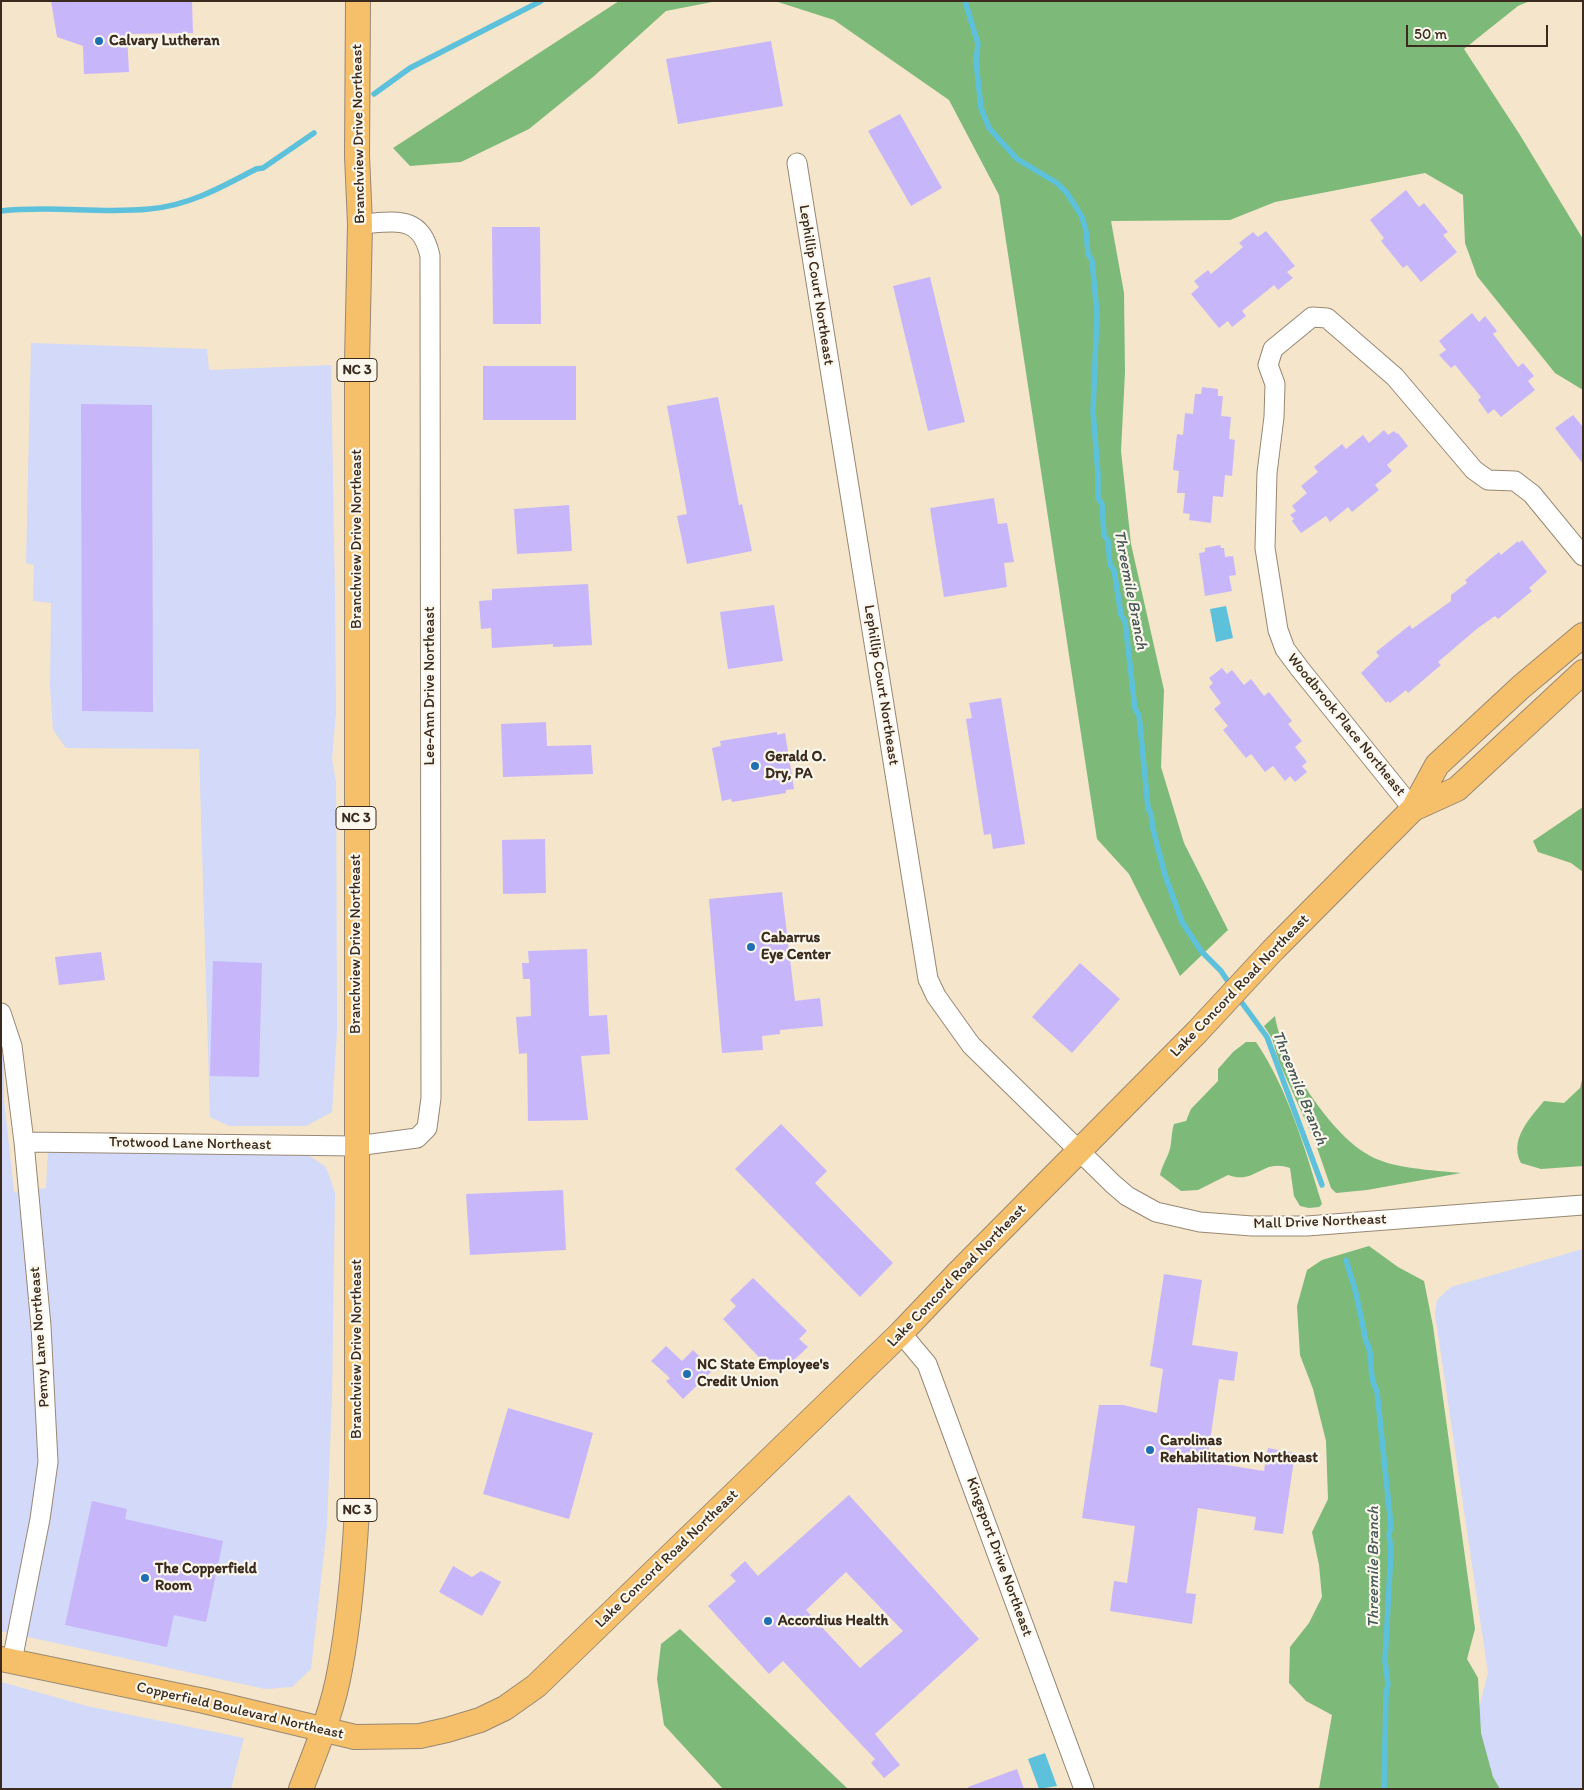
<!DOCTYPE html>
<style>
body{margin:0}
#map{position:relative;width:1584px;height:1790px;overflow:hidden;background:#f4e5cb;font-family:Itim,sans-serif}
canvas{display:block}
.frame{position:absolute;inset:0;border:2px solid #3b2a1e;pointer-events:none}
.scale{position:absolute;left:1406px;top:25px;width:142px;height:22px;box-sizing:border-box;border:2px solid #3b2a1e;border-top:0;padding-left:6px;font-size:15px;line-height:18px;white-space:nowrap;color:#3b2a1e;-webkit-text-stroke:4px #fbf7ec;paint-order:stroke}
</style>
<div id="map">
<canvas width="1584" height="1790"></canvas>
<div class="frame"></div>
<div class="scale">50 m</div>
</div>
<script>
const c = document.querySelector('canvas').getContext('2d');
c.lineJoin = 'round';
function fillPath(path, color) {
  c.fillStyle = color;
  c.fill(path, 'evenodd');
}
function trace(path, color, width, dash) {
  c.strokeStyle = color;
  c.lineWidth = width;
  c.lineCap = dash ? 'butt' : 'round';
  c.setLineDash(dash || []);
  c.stroke(path);
}
function write(font, color, halo, rows, align = 'center') {
  c.font = font + ' Itim,sans-serif';
  c.lineWidth = 4.5;
  c.setLineDash([]);
  c.textBaseline = 'middle';
  c.strokeStyle = halo;
  c.fillStyle = color;
  for (const [text, x, y, turn = 0] of rows) {
    c.save();
    c.translate(x, y);
    c.rotate((+turn || 0) * Math.PI / 180);
    c.textAlign = isNaN(turn) ? turn : align;
    if (halo) c.strokeText(text, 0, 0);
    c.fillText(text, 0, 0);
    c.restore();
  }
}
fillPath(new Path2D(`
 M31,343L207,349L209,370L331,365L335,597L336,712L332,760L336,781L337,1031L332,1112L306,1126H229L210,1117L199,749L66,748L53,730L50,687L51,603L33,601L34,565L26,563Z
 M1,1052L4,1059V1100L14,1192L46,1188L48,1150L305,1153L326,1167L335,1193L332,1395L327,1526L311,1669L292,1687L265,1689L1,1631Z
 M1583,1249V1789H1458L1488,1673L1435,1314L1437,1300L1451,1287Z
 M1,1682L87,1706L244,1738L231,1789H1Z`), '#d2d9f9');
fillPath(new Path2D(`
 M619,1H717L666,11L593,77L529,129L461,162L410,166L393,148Z
 M775,1H1530L1518,6L1464,49L1520,135L1583,239V390L1555,373L1477,276L1465,243L1463,195L1425,173L1275,202L1230,220L1111,221L1124,293L1125,372L1121,451L1131,544L1164,690L1161,767L1184,843L1228,930L1180,976L1129,874L1097,839L999,195L949,100L834,20Z
 M1583,807V872L1571,863L1538,852L1533,841Z
 M1275,1016C1281,1058 1329,1132 1367,1154C1390,1169 1433,1170 1461,1173L1367,1190L1336,1193L1331,1188L1315,1142L1279,1062L1272,1038L1264,1026Z
 M1246,1042H1256C1288,1089 1305,1149 1322,1204L1319,1207L1309,1208L1300,1206L1294,1196L1290,1168C1261,1158 1257,1185 1228,1175L1198,1190L1181,1191L1160,1175C1162,1166 1166,1160 1169,1152C1172,1144 1171,1133 1174,1124L1186,1121L1191,1109L1218,1081V1069L1233,1052Z
 M1583,1076V1166L1541,1169L1521,1163C1509,1140 1529,1119 1544,1101L1564,1103L1580,1088Z
 M1369,1246L1398,1267L1424,1281L1433,1326L1475,1629L1467,1659L1478,1678L1481,1733L1493,1777L1500,1789H1319L1332,1715L1306,1701L1289,1683L1290,1647L1309,1623L1322,1597L1319,1565L1312,1532L1328,1499L1326,1441L1313,1389L1300,1355L1297,1306L1307,1270L1322,1260Z
 M680,1629L848,1789H723L664,1725L657,1679L661,1644Z`), '#7db979');
fillPath(new Path2D(`
 M1226,606L1233,638L1216,642L1210,609Z
 M1045,1753L1057,1786L1039,1789L1028,1759Z`), '#5dc1db');
trace(new Path2D(`
 M965,1L978,44L976,61L981,108L989,128L1017,159L1057,183L1067,193L1082,217L1086,231L1088,254L1092,260L1097,314L1093,411L1098,473V498L1102,504L1104,535L1108,541L1110,565L1114,570L1121,615L1125,621L1135,709L1139,715L1148,808L1151,814L1153,829L1165,875L1182,922L1201,951L1221,971L1231,986
 M374,94L410,68L541,1
 M1,211C51,205 100,214 149,209C188,206 222,187 256,169L263,168L314,133
 M1237,996L1267,1037L1322,1185
 M1346,1260L1356,1293L1366,1341C1375,1356 1367,1376 1377,1391L1391,1526L1389,1535L1391,1551L1385,1661L1388,1684L1386,1694L1384,1789`), '#5dc1db', 5.5);
fillPath(new Path2D(`
 M51,1H192L193,33L127,34L129,72L84,74L83,46L57,37Z
 M771,41L783,106L678,124L666,59Z
 M900,114L942,188L911,206L868,131Z
 M1406,190L1419,207L1424,203L1448,232L1443,235L1457,252L1421,282L1407,265L1403,268L1381,241L1384,238L1370,220Z
 M492,227H540L541,324H493Z
 M1266,231L1295,266L1287,272L1293,278L1278,290L1274,285L1242,311L1246,316L1232,327L1228,321L1219,328L1191,294L1199,287L1194,281L1208,270L1211,274L1243,247L1239,243L1253,232L1258,237Z
 M930,277L965,422L928,431L893,286Z
 M1472,313L1479,322L1485,316L1497,331L1493,334L1518,367L1523,363L1534,376L1528,381L1535,390L1501,417L1494,409L1488,414L1478,400L1481,397L1455,365L1451,368L1439,355L1446,350L1439,341Z
 M483,366H576V420H483Z
 M1202,387L1218,389V396H1223L1221,416L1231,417L1229,439L1235,440L1232,476L1225,475L1223,497L1213,496L1211,523L1189,520L1190,514L1183,513L1185,493H1177L1179,471L1173,470L1177,434L1183,435L1185,413L1193,414L1195,394H1201Z
 M718,397L739,505L742,504L752,551L687,564L677,516L687,514L667,406Z
 M81,404L152,405L153,712L82,711Z
 M1573,415L1583,427V464L1555,428Z
 M1384,430L1388,435L1394,431L1397,434L1398,433L1408,446L1387,465L1392,471L1375,485L1379,490L1352,512L1348,507L1330,522L1326,516L1301,533L1292,521L1294,519L1290,515L1296,511L1292,506L1307,493L1301,486L1318,472L1314,467L1342,444L1346,449L1363,435L1369,443Z
 M994,498L998,524L1007,523L1014,562L1004,563L1007,587L944,597L930,508Z
 M569,505L572,551L517,554L514,509Z
 M1522,540L1547,572L1529,588L1532,591L1498,619L1495,616L1478,628L1438,662L1441,665L1408,693L1406,690L1390,703L1388,701L1386,703L1361,673L1379,656L1376,652L1410,625L1412,629L1451,601V595L1467,583L1465,580L1499,552L1501,555L1518,541L1519,543Z
 M1220,545L1221,548H1224L1225,557L1233,556L1236,575L1229,576L1232,591L1205,596L1199,553L1205,552V548Z
 M588,584L592,645L553,647V644L492,648L491,628L481,629L479,601L492,600V589Z
 M774,605L783,661L728,669L720,612Z
 M1222,668L1227,674L1232,670L1244,685L1251,679L1264,696L1269,692L1292,721L1288,724L1302,741L1295,747L1307,762L1302,766L1307,772L1295,782L1290,776L1285,781L1273,766L1265,772L1251,754L1246,758L1223,730L1228,726L1214,709L1221,703L1209,687L1213,683L1209,678Z
 M1001,698L1025,844L993,849L991,834L984,835L966,719L972,718L969,703Z
 M546,722L547,746L591,745L593,774L503,777L501,724Z
 M777,732V735L785,733L794,789L786,790V793L732,802L731,799L722,801L712,748L721,746L720,741Z
 M545,839L546,893L503,894L502,840Z
 M782,892L795,1001L820,998L823,1026L780,1030V1034L762,1036L763,1050L722,1053L709,899Z
 M587,949L589,1016L607,1015L610,1054L581,1056L588,1120L528,1121L527,1053L519,1054L516,1017L531,1016L530,979H523L522,963H529L528,951Z
 M101,952L105,980L59,985L55,957Z
 M213,961L262,963L259,1077L210,1076Z
 M1080,963L1120,999L1072,1053L1032,1017Z
 M781,1124L827,1171L815,1183L893,1263L860,1297L735,1169Z
 M563,1190L566,1250L470,1255L466,1194Z
 M1164,1274L1202,1280L1192,1345L1238,1352L1234,1381L1219,1379L1207,1462L1264,1471L1268,1448L1295,1453L1283,1534L1254,1530L1256,1517L1198,1508L1186,1593L1196,1594L1192,1624L1110,1611L1114,1581L1127,1583L1135,1526L1082,1518L1099,1405H1123L1157,1413L1163,1369L1150,1366Z
 M753,1278L807,1331L799,1339L808,1347L783,1370L776,1363L770,1369L723,1319L736,1306L730,1300Z
 M666,1346L682,1361L693,1350L713,1370L683,1399L666,1381L670,1378L651,1361Z
 M508,1408L593,1433L569,1519L483,1494Z
 M849,1495L979,1639L875,1734L900,1765L884,1778L871,1763L875,1759L783,1661L769,1674L708,1606L736,1581L730,1575L745,1561L758,1576ZM846,1572L903,1631L860,1668L806,1610Z
 M92,1501L127,1509L125,1519L223,1541L206,1622L174,1615L167,1647L65,1625Z
 M453,1566L472,1577L481,1571L501,1582L482,1616L439,1592Z
 M1017,1769L1024,1789H969L968,1787Z`), '#c8b6fb');
const minor = new Path2D(`
 M797,163L928,979L936,996L971,1045L1113,1184L1127,1196L1156,1212L1200,1222L1252,1226H1307L1583,1205
 M1413,809L1300,669L1285,649L1278,630L1265,548L1267,473L1274,417L1275,384L1268,365L1273,349L1312,317L1327,318L1395,377L1474,470L1488,480L1515,481L1532,494L1583,556
 M1,1013L12,1046L24,1142L41,1326L48,1462L40,1519L12,1661
 M24,1142L356,1146L417,1138L427,1128L431,1098L430,256C421,214 395,222 360,224
 M901,1333L927,1364L1084,1789`);
const major = new Path2D(`
 M1413,809L1457,789L1583,672
 M1,1659L204,1701L355,1737L420,1736L447,1730L480,1720L505,1708L536,1686L901,1333L959,1272L1197,1032L1273,950L1413,809L1437,765L1521,687L1583,635
 M301,1789C316,1750 333,1710 340,1669C350,1617 354,1563 357,1510V362L360,224L357,156L358,1`);
trace(minor, '#988874', 21);
trace(major, '#988874', 26);
trace(minor, '#fff', 19);
trace(major, '#f6c06b', 24);
for (const [x, y, r, color] of [
 [99,41,5,"#1f6fb2"],
 [755,766,5,"#1f6fb2"],
 [751,947,5,"#1f6fb2"],
 [687,1374,5,"#1f6fb2"],
 [1150,1450,5,"#1f6fb2"],
 [145,1578,5,"#1f6fb2"],
 [768,1621,5,"#1f6fb2"]
]) {
  const dot = new Path2D();
  dot.arc(x, y, r, 0, 2 * Math.PI);
  c.fillStyle = color;
  c.fill(dot);
  trace(dot, '#fbf7ec', 2);
}
for (const [x, y, w] of [
 [357,370,40],
 [356,818,40],
 [357,1510,40]
]) {
  const box = new Path2D();
  box.roundRect(x - w / 2, y - 11.5, w, 23, 4);
  c.fillStyle = '#fbf7ec';
  c.fill(box);
  trace(box, '#3b2a1e', 1);
}
write('bold 14px', '#3b2a1e', null, [
 ["NC 3",357,370],
 ["NC 3",356,818],
 ["NC 3",357,1510]
]);
write('bold 15px', '#3b2a1e', '#fbf7ec', [
 ["Calvary Lutheran",109,41],
 ["Gerald O.",765,757],
 ["Dry, PA",765,774],
 ["Cabarrus",761,938],
 ["Eye Center",761,955],
 ["NC State Employee's",697,1365],
 ["Credit Union",697,1382],
 ["Carolinas",1160,1441],
 ["Rehabilitation Northeast",1160,1458],
 ["The Copperfield",155,1569],
 ["Room",155,1586],
 ["Accordius Health",778,1621]
], 'left');
write('15px', '#3b2a1e', '#fbf7ec', [
 ["Branchview Drive Northeast",359,134,-91],
 ["Lephillip Court Northeast",816,285,81],
 ["Branchview Drive Northeast",357,539,-90],
 ["Lephillip Court Northeast",881,685,81],
 ["Lee-Ann Drive Northeast",430,686,-90],
 ["Woodbrook Place Northeast",1346,725,51],
 ["Branchview Drive Northeast",356,944,-90],
 ["Lake Concord Road Northeast",1240,986,-46],
 ["Trotwood Lane Northeast",190,1144,1],
 ["Mall Drive Northeast",1320,1222,-2],
 ["Lake Concord Road Northeast",957,1276,-46],
 ["Penny Lane Northeast",40,1337,-94],
 ["Branchview Drive Northeast",357,1349,-90],
 ["Kingsport Drive Northeast",999,1557,70],
 ["Lake Concord Road Northeast",667,1559,-44],
 ["Copperfield Boulevard Northeast",240,1711,13]
]);
write('italic 16px', '#455757', '#fbf7ec', [
 ["Threemile Branch",1130,590,79],
 ["Threemile Branch",1299,1088,68],
 ["Threemile Branch",1374,1567,-90]
]);
</script>
